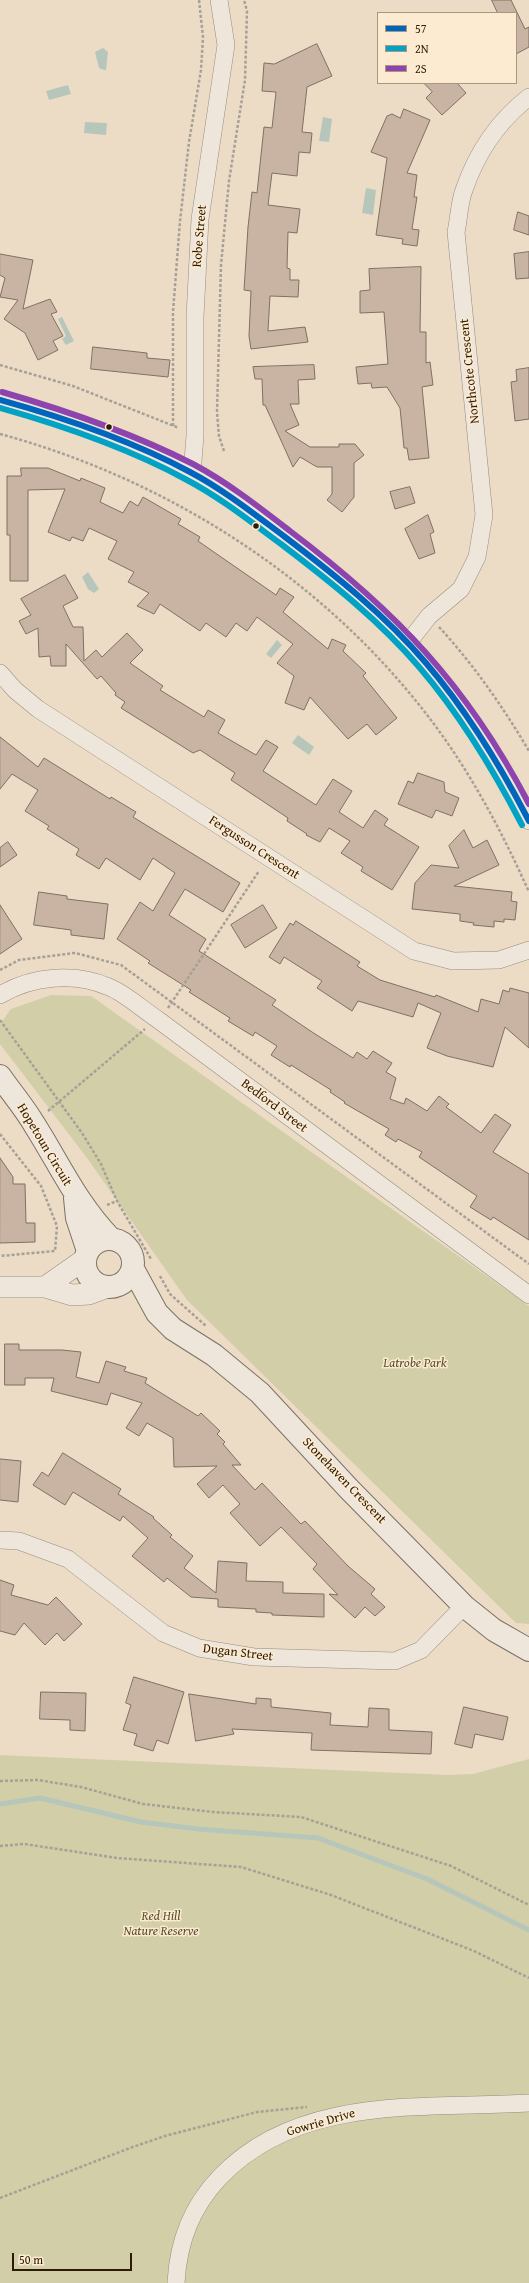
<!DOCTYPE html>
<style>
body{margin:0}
#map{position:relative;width:529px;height:2283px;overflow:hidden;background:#ecdcc6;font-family:"Gentium Book Plus",serif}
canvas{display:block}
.legend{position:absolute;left:377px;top:12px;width:140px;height:72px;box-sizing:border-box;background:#fcebd0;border:1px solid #a9987f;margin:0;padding:5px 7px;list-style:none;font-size:12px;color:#2d1b06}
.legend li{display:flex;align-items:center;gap:8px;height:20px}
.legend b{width:20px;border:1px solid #a9987f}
.scale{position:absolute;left:12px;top:2253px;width:120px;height:18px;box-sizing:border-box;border:2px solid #2d1b06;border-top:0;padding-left:5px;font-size:12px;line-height:14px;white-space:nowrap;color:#2d1b06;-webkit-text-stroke:3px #fcebd0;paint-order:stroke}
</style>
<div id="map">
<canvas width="529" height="2283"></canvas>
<ul class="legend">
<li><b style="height:5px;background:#0065bd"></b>57</li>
<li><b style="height:5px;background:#02a2c4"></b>2N</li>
<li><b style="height:5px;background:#8e44ad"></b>2S</li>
</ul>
<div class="scale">50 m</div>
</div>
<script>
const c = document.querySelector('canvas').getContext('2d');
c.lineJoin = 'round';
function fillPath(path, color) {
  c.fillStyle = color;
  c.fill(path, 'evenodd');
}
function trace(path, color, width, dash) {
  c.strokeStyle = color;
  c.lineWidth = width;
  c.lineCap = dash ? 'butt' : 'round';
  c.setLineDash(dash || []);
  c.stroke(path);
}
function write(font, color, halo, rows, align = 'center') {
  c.font = font + ' "Gentium Book Plus",serif';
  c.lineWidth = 3;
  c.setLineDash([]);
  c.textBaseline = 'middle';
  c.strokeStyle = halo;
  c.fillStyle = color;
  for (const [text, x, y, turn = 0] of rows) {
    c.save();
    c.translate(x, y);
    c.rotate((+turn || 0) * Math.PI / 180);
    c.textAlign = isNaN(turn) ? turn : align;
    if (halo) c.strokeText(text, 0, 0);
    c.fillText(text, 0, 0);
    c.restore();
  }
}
fillPath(new Path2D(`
 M51,995L91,996L529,1306V1624L516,1623L187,1300L87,1158L0,1044V1024L11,1009Z
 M0,1755L447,1775L473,1774L529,1759V2283H0Z`), '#d2cea8');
fillPath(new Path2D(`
 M103,48L108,52L106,70H104L99,68L95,52Z
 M68,85L71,94L49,100L46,91Z
 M323,117L332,119L329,142L319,141Z
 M85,122L107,123L106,135L84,133Z
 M366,188L376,190L373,215L362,213Z
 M62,317L74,341L66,345L62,339L66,336L58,319Z
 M88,572L99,589L94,593L88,589L82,577Z
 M277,640L282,645L271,658L266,654Z
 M298,735L314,747L309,755L292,743Z`), '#b7c6ba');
trace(new Path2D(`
 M0,1804L40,1798L141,1822L198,1829L318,1838L427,1879L529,1930`), '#b7c6ba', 5);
const building = new Path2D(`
 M492,0H511L525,29L529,27V47L516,54V13H498Z
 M317,44L332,76L307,87L302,132L312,133L310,153L299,152L297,176L272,173L268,205L300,209L297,233L288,232L287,268L290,269V280H299L298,297L270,296L268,331L305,327L308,342L251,349L249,336L251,291L244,290L248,227L252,192L257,193L264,127L272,128L276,92L262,91L264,63L274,64Z
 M424,83H457L466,93L442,115L426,98L432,92Z
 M404,109L430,120L407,173L417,175L414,197H417L412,229L419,230L417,246L402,244L403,239L376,235L387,158L371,152L387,116L392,114L400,118Z
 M518,212L529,216V235L514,230Z
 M529,252V278L516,279L514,254Z
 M0,254L33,260L23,309L50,299L57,312L51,314L63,336L53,341L58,350L38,360L25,333L4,319L18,300L0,297L5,278L0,275Z
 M421,267L420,332H426V363L430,362L433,385L422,387L429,458L409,460L407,448H404L400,408L387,387L372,388L371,383L358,384L356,367L388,364L384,312L360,313V291L370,290L369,269Z
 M93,347L147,353V358L170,360L168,377L91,369Z
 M314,365L315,379L298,380L299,404H290L299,425L285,431L310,447H339V444H355L364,455L354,463V497L342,512L327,500L332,494V467H317L300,457L293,467L265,405H263L262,379H255L253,367Z
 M529,368V419L515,421L511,382L517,381L516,370Z
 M21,468H48L80,481L81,478L105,488L100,502L123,513L130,501L138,506L143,497L181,519L178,524L200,537L198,541L276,595L280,588L294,597L283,612L328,649L332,639L346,645L343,651L366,673L363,676L397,718L376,735L367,724L348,739L310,697L304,710L285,703L294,676L277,663L293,644L257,617L247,631L236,623L226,637L206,623L200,631L160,604L154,614L137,606L149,593L128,582L134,572L108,559L117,541L89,528L83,541L72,537L70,541L48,532L65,489L28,490V581H10V535H7V476H21Z
 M410,487L415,503L395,509L390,492Z
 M428,515L434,532L430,534L435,553L419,559L405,529Z
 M65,575L78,598L63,606L73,627H83L84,661L96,650L102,657L127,633L143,650L130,663L163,686L160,690L204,717L208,710L225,720L218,733L256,755L266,740L278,747L263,771L316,805L333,779L352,791L339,812L363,828L375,810L388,819L384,825L419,847L392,890L361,871L363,867L341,853L350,841L329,828L320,842L306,835L307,834L287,821L288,818L231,780L235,773L200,750L193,753L121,708L125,702L115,695L116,693L101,676L97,679L66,644V666H51L50,656L39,657L38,628L26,634L19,621L31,615L21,599Z
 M0,737L38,767L44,758L110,799L111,797L136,812L133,817L240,883L223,912L185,889L169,915L206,939L199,951L276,1000L272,1005L312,1032L353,1058L357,1052L367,1059L373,1051L392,1063L386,1072L396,1078L390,1099L404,1104L406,1098L427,1111L439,1096L449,1104L446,1107L481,1133L495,1114L511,1125L493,1152L529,1174V1240L493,1217L491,1220L470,1207L477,1196L419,1157L422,1152L398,1139L396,1142L385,1135L389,1129L344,1103L345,1102L330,1092L331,1090L291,1065L290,1067L271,1055L277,1046L255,1032L253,1036L228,1021L230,1018L189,992L191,990L148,963L150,961L117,939L140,902L153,911L175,873L153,858L140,880L106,858L99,869L76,855L79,849L47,829L49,826L25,811L38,790L12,774L0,789Z
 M418,773L444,782L445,792L459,798L452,816L436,810L432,818L398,804L408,781L413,783Z
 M464,830L473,848L487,840L499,865L454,886L512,892L511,901L517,902L515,920L504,919V922L494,921V927L473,925L474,923L460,921V914L412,909L415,883L431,865L459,868L449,846Z
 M8,842L17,855L0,867V848Z
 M39,892L67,896V899L108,904L104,939L71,935V930L34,925Z
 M0,905L22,939L0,954Z
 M263,905L277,928L245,948L231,925Z
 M296,921L360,962L357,966L380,980L435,997L436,995L478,1012L481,999L499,1004L503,990L509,992L510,988L529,993V1048L505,1027L493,1067L447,1056L427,1048L441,1013L418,1003L413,1017L358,1001L352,1011L317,988L322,981L284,957L280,964L269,957L290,923L293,925Z
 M0,1158L13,1177V1184H25L26,1223H35V1242L0,1243Z
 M5,1344H19V1350H62L81,1352L76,1377L99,1383L106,1361L126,1367L124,1371L147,1378L145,1383L198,1416L201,1413L220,1431L217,1434L225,1442L223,1444L241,1465H232L255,1490L262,1483L301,1524L305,1521L348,1566L375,1589L371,1594L385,1607L375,1616L365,1607L355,1618L329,1594L338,1595L313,1569L317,1564L281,1527L260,1546L230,1513L240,1504L223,1485L209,1498L197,1484L217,1466L174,1467L173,1438L147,1423L139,1436L126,1428L142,1403L111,1393L107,1405L51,1391L54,1378H25V1385H5Z
 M63,1453L121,1489L118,1494L154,1517L153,1518L172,1535L170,1537L193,1556L184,1568L216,1593L218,1561L247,1563L246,1581L283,1582V1593L324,1594V1617L272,1615V1613L256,1612V1609L218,1607V1599L191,1597L167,1578L164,1582L132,1556L148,1538L123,1516L120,1521L73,1492L65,1505L33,1485L42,1472L48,1476Z
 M0,1459L21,1461L18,1502L0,1500Z
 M0,1580L14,1585L11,1595L48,1605L56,1597L82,1624L64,1641L57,1633L45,1645L24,1623L15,1635L0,1631Z
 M134,1677L184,1692L168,1744L157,1740L153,1751L134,1745L137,1734L123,1730L131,1705L126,1703Z
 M41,1692L86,1693L85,1731L70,1730V1720L40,1719Z
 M189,1694L256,1704V1698L271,1699V1707L331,1713L330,1725L368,1727L369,1708L389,1709V1730L432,1732L431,1754L311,1750L312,1733L232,1729L234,1734L196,1741Z
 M464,1707L508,1717L503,1740L475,1734L472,1748L455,1744Z`);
fillPath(building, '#c9b4a4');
trace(building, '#7c7164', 1);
const minor = new Path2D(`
 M0,400C66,418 129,441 190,472C220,488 255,515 282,535C326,568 369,602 407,642C457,694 497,758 529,821
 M192,473L195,436V317L200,219L226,45L219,0
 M408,643L429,616L461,589L477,557L484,515L456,232C459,219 459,203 464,190C477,152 498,121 529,97
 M0,673L15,690L38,709L414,951L453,961L499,960L529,950
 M0,995C32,976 74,972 109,987C126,994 142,1009 157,1019L529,1295
 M0,1540L19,1541L68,1559L163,1633L199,1648L254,1657L395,1661L421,1650L464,1606
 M176,2283C178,2243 192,2206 220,2177C299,2094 425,2109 529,2103`);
const tertiary = new Path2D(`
 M0,1287H45L72,1295L89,1294L108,1287
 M45,1287L85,1259`);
const secondary = new Path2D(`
 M0,1076C11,1092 24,1107 34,1124C60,1165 77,1204 111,1239
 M75,1198L77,1218L88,1251
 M85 1263a24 24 0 1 1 48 0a24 24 0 1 1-48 0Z
 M133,1269L157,1313L173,1329L214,1355L260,1393L349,1489L464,1606L494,1630L529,1650`);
trace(minor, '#978c7d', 18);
trace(tertiary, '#978c7d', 22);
trace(secondary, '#7c7164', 24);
trace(new Path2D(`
 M0,365L73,386L179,428
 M173,426V312L180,221L189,142L201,70L203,37L199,0
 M0,434C181,483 348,595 453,751C483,796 507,843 529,892
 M224,451L219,436L217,412L221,265L229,181L245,80L247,11L244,0
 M439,627C474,665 503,707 529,751
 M0,970L19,960L75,953L121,965L529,1264
 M168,1008L259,871
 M0,1020L82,1133L101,1164L117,1201L151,1259
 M48,1111L145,1029
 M0,1134L41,1186L57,1226L55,1251L0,1256
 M107,1205L117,1201
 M160,1276L170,1294L206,1326
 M0,1781L38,1780L81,1787L143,1804L213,1812L301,1817L451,1866L529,1905
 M0,1846L24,1844L117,1858L241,1867L331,1895L474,1951L529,1978
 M0,2198L130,2148L165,2136L257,2112L307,2107`), '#a7a096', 2.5, [3, 2]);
trace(minor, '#eee6da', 17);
trace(tertiary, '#eee6da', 21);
trace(secondary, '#eee6da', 22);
trace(new Path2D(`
 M0,400C65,418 130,440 190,472C224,490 254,514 285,537C335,575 385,615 426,663C467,711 500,765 529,821`), '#0065bd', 6);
trace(new Path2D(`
 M0,408C64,426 128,448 187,480C221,498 251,522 281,544C331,582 380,621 420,668C461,716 493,769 522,825`), '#02a2c4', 6);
trace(new Path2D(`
 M2,392C68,411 132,433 193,464C227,482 259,507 290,531C396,611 467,685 529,804`), '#8e44ad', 6);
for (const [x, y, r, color] of [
 [109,427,3.5,"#2d1b06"],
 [256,526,3.5,"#2d1b06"]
]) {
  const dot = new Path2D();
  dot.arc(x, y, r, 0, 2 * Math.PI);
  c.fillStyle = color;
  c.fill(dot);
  trace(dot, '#fcebd0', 1.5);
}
write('13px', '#2d1b06', '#fcebd0', [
 ["Robe Street",200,236,-85],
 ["Northcote Crescent",470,371,-96],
 ["Fergusson Crescent",254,848,33],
 ["Bedford Street",274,1106,37],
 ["Hopetoun Circuit",44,1145,59],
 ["Stonehaven Crescent",344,1481,46],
 ["Dugan Street",238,1653,7],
 ["Gowrie Drive",321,2123,-16]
]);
write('italic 13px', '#584d2f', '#fcebd0', [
 ["Latrobe Park",415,1364],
 ["Red Hill",161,1917],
 ["Nature Reserve",161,1932]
]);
</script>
